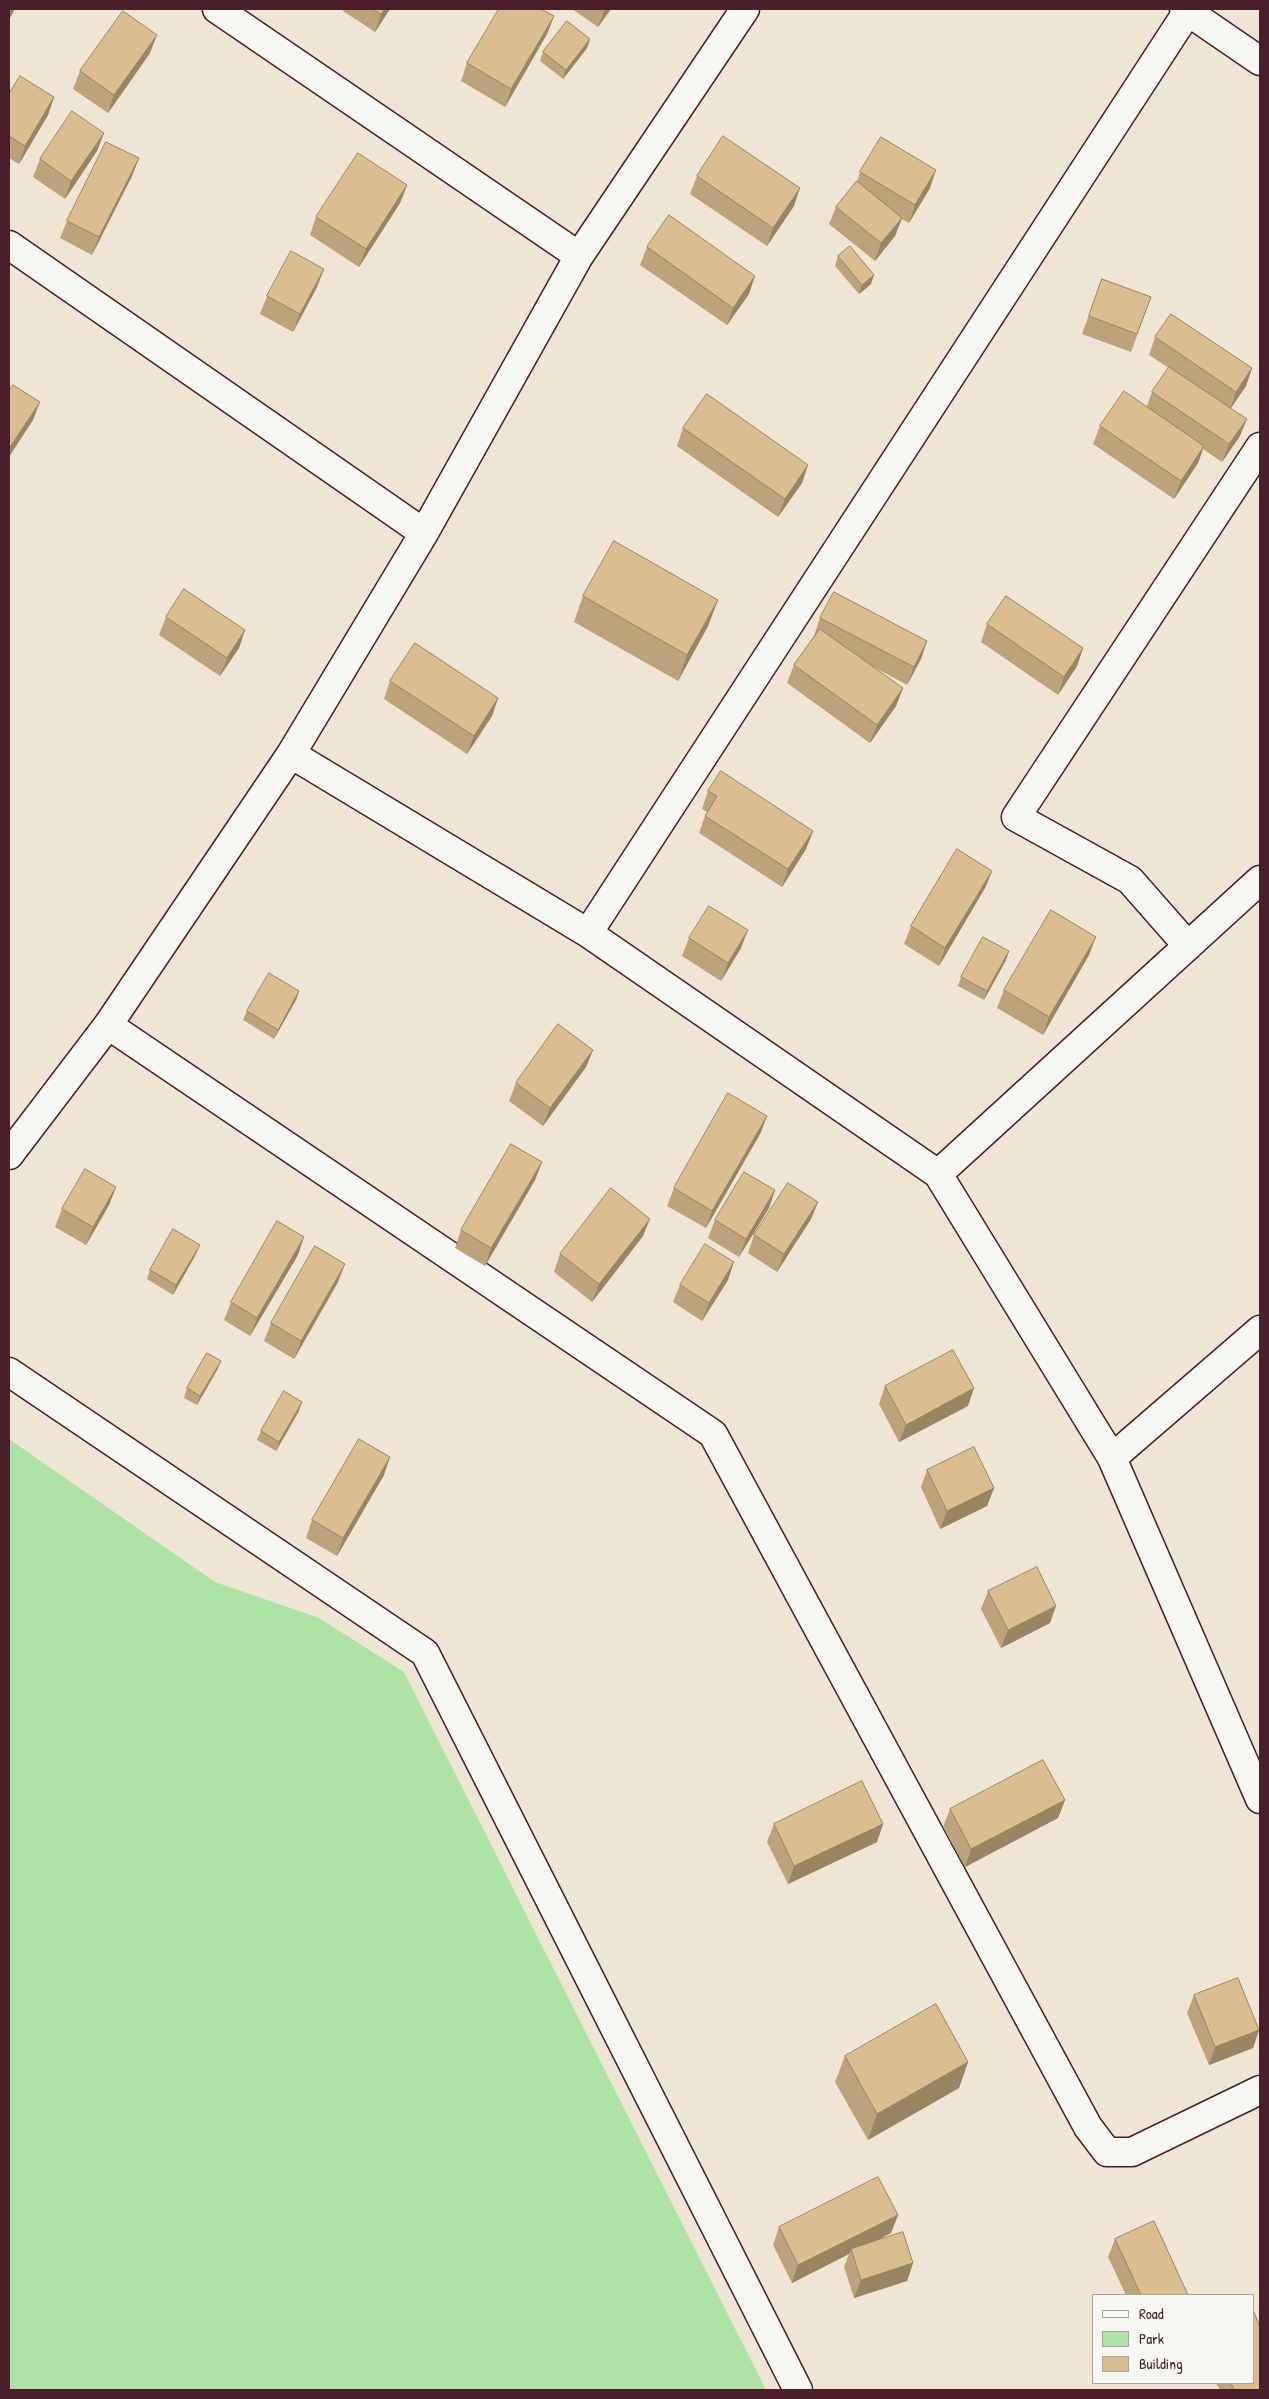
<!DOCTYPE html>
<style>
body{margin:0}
#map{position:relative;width:1269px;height:2399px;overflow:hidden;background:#eee5d4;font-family:"Patrick Hand",sans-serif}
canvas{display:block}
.frame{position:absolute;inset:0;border:10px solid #4a1f2b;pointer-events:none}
.legend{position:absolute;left:1092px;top:2294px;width:162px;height:90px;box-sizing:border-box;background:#f6f6f2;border:1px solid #b1a0a2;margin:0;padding:6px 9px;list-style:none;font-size:15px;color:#4a1f2b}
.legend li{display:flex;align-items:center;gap:10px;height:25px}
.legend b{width:25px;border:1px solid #b1a0a2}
</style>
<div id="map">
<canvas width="1269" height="2399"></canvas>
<div class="frame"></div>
<ul class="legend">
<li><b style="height:6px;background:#f6f6f2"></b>Road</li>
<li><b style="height:14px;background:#ade4a6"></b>Park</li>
<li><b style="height:14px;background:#dbbe8f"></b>Building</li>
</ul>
</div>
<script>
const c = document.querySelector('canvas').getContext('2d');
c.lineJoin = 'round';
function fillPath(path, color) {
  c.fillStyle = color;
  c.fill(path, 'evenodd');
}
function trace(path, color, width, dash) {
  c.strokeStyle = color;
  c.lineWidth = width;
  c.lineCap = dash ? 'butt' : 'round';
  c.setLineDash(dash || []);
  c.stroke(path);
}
fillPath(new Path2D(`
 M9,1439L215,1582L319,1618L404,1672L766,2390H9Z`), '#ade4a6');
const minor = new Path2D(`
 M217,9L579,256
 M1184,9L1260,61
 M9,245L424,533
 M291,754L588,933L938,1174L1112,1458L1260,1799
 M588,933L1188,11
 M1188,946L1130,880L1016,817L1260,447
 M108,1025L713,1434L1088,2127L1107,2152H1132L1260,2090
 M9,1155L108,1025L291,754L424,533L579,256L745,9
 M938,1174L1260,880
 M9,1372L425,1653L798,2390
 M1112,1458L1260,1330`);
trace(minor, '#4a1f2b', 31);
trace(minor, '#f6f6f2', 28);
fillPath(new Path2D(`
 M344,9H390L375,32L343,11Z
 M572,9H611L598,27Z
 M554,16L547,34L505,107L461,81L467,63Z
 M590,39L587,48L563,79L540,61L543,52Z
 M150,53L108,113L73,89L80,71Z
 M9,94L54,97L48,115L19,164L9,158Z
 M104,133L97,151L65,199L33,177L40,159Z
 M139,158L132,176L92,255L60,238L67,221Z
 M860,172L930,188L909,223L902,219L895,236L875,261L829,224L836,207L857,182Z
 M697,176L794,206L767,246L690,194Z
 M407,185L400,203L359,267L310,235L316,217Z
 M647,247L749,294L727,325L640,265Z
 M838,256L871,284L859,294L835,266Z
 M1102,279L1151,297L1131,352L1082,334Z
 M317,287L293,332L260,314L267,296Z
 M1155,337L1252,368L1246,386L1231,408L1240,436L1222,462L1203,449L1198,463L1174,499L1093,444L1100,426L1147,406L1152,392L1169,368L1149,355Z
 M683,428L808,465L802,483L778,517L677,446Z
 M583,596L708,626L678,681L574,622Z
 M166,617L245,630L239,648L220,676L159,635Z
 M820,618L921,659L907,685L870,665L903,688L896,706L870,743L787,683L794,665L815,636H814Z
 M987,624L1083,648L1077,666L1058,695L981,642Z
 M390,681L498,698L492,716L467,754L384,699Z
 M708,791L813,831L806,849L782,887L699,833L705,816L707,812L702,809Z
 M992,871L985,888L939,966L904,944L911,926Z
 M689,938L741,948L721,981L682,956Z
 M1089,955L1043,1035L997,1008L1004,990Z
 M1006,960L984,1000L958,986L961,977Z
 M299,991L296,1000L274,1039L243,1020L247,1011Z
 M593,1050L586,1067L543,1126L509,1101L516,1083Z
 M767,1116L760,1134L706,1228L667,1206L674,1188Z
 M542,1162L535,1180L485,1266L455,1248L461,1230Z
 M116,1187L109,1205L86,1245L55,1227L62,1209Z
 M775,1190L769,1208L739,1257L708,1238L715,1220Z
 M818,1202L811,1219L777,1272L748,1253L754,1235Z
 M643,1236L592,1302L554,1272L560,1254Z
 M196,1254L173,1295L147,1279L150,1270Z
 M298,1255L250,1336L224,1320L231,1302Z
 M728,1280L702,1321L673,1302L680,1285Z
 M338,1282L294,1359L264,1341L271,1323Z
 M221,1361L217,1370L197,1405L184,1398L187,1388Z
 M885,1386L968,1406L899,1442L879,1404Z
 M299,1411L276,1451L257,1440L261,1431Z
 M927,1470L994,1488L987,1506L940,1529L921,1487Z
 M384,1475L337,1556L306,1538L312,1520Z
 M988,1591L1050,1623L1001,1648L981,1609Z
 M1065,1800L1058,1818L965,1867L943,1827L950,1809Z
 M774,1824H883L877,1842L788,1884L767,1842Z
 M1194,1995L1259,2030L1253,2048L1209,2065L1187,2013Z
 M845,2056L968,2062L959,2088L868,2140L835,2082Z
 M898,2215L891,2233L874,2242L913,2263L907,2281L854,2298L844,2267L849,2254L792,2283L773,2245L779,2227Z
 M1115,2239L1188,2295H1126L1108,2257Z
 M1216,2383H1253L1260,2390H1220Z`), '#bca37b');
fillPath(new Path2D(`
 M11,9H15L9,20V13Z
 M385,9H390L375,32L381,14Z
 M605,9H611L598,27Z
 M554,16L547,34L505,107L511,89Z
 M157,35L150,53L108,113L114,95Z
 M590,39L587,48L563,79L566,70Z
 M54,97L48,115L19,164L25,146Z
 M104,133L97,151L65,199L71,181Z
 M139,158L132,176L92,255L99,237Z
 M936,170L930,188L909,223L915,205Z
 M407,185L400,203L359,267L366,249Z
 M800,188L794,206L767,246L773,228Z
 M902,218L895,236L875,261L881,243Z
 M324,269L317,287L293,332L300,314Z
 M874,275L871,284L859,294L862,285Z
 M755,276L749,294L727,325L733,308Z
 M1252,368L1246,386L1230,409L1236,392Z
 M40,402L33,420L9,457V451L10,447Z
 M1247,419L1240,436L1222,462L1229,444Z
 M1204,446L1198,463L1174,499L1181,481Z
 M808,465L802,483L778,517L785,499Z
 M718,600L708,626L678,681L687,655Z
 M245,630L239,648L220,676L227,658Z
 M927,641L921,659L907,685L914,667Z
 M1083,648L1077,666L1058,695L1064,677Z
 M903,688L896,706L870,743L877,725Z
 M498,698L492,716L467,754L474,736Z
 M813,831L806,849L782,887L788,869Z
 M992,871L985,888L939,966L945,948Z
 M748,930L741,948L721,981L728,963Z
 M1096,937L1089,955L1043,1035L1049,1017Z
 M1009,951L1006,960L984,1000L987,991Z
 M299,991L296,1000L274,1039L278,1030Z
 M593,1050L586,1067L543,1126L550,1108Z
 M767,1116L760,1134L706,1228L712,1211Z
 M542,1162L535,1180L485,1266L491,1248Z
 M116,1187L109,1205L86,1245L93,1227Z
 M775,1190L769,1208L739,1257L746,1239Z
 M818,1202L811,1219L777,1272L784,1254Z
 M650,1219L643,1236L592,1302L599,1284Z
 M304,1237L298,1255L250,1336L257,1318Z
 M200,1245L196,1254L173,1295L176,1285Z
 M734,1262L728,1280L702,1321L709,1303Z
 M345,1264L338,1282L294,1359L301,1341Z
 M221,1361L217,1370L197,1405L200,1396Z
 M974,1388L968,1406L899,1442L906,1425Z
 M302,1402L299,1411L276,1451L279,1442Z
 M390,1457L384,1475L337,1556L343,1538Z
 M994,1488L987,1506L940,1529L947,1511Z
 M1056,1606L1050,1623L1001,1648L1008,1630Z
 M1065,1800L1058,1818L965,1867L971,1849Z
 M883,1824L877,1842L788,1884L794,1866Z
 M1259,2030L1253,2048L1209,2065L1215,2047Z
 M968,2062L959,2088L868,2140L877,2114Z
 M898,2215L891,2233L852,2253L851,2249L849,2254L792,2283L798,2265Z
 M913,2263L907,2281L854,2298L861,2280Z`), '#998564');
const building = new Path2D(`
 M373,9H385L381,14Z
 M499,9H541L554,16L511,89L467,63Z
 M123,11L157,35L114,95L80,71Z
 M567,21L590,39L566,70L543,52Z
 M20,76L54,97L25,146L9,136V94Z
 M72,111L104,133L71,181L40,159Z
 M723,136L800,188L773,228L697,176Z
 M881,137L936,170L915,205L860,172Z
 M106,142L139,158L99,237L67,221Z
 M358,153L407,185L366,249L316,217Z
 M857,181L902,218L881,243L836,207Z
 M669,215L755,276L733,308L647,247Z
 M850,246L874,275L862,285L838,256Z
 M291,251L324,269L300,314L267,296Z
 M1102,279L1151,297L1137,334L1089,316Z
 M1171,314L1252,368L1236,392L1155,337Z
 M1169,367L1247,419L1229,444L1152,392Z
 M13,385L40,402L10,447L9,446V391Z
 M1124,391L1204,446L1181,481L1100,426Z
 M707,394L808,465L785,499L683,428Z
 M614,541L718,600L687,655L583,596Z
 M184,589L245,630L227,658L166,617Z
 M834,592L927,641L914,667L820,618Z
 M1006,596L1083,648L1064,677L987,624Z
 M820,629L903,688L877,725L794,665Z
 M415,643L498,698L474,736L390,681Z
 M721,771L813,831L788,869L705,816L717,796L708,791Z
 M957,849L992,871L945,948L911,926Z
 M709,906L748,930L728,963L689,938Z
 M1051,910L1096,937L1049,1017L1004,990Z
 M983,937L1009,951L987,991L961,977Z
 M269,973L299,991L278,1030L247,1011Z
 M558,1024L593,1050L550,1108L516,1083Z
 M728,1093L767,1116L712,1211L674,1188Z
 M511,1144L542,1162L491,1248L461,1230Z
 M85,1169L116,1187L93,1227L62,1209Z
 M744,1172L775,1190L746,1239L715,1220Z
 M788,1183L818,1202L784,1254L754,1235Z
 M611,1188L650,1219L599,1284L560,1254Z
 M277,1221L304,1237L257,1318L231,1302Z
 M173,1229L200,1245L176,1285L150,1270Z
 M705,1244L734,1262L709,1303L680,1285Z
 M315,1246L345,1264L301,1341L271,1323Z
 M953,1350L974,1388L906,1425L885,1386Z
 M207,1353L221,1361L200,1396L187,1388Z
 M284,1391L302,1402L279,1442L261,1431Z
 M359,1439L390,1457L343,1538L312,1520Z
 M974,1447L994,1488L947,1511L927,1470Z
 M1037,1567L1056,1606L1008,1630L988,1591Z
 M1043,1760L1065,1800L971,1849L950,1809Z
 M862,1781L883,1824L794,1866L774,1824Z
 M1238,1978L1259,2030L1215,2047L1194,1995Z
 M936,2004L968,2062L877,2114L845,2056Z
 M878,2177L898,2215L798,2265L779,2227Z
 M1154,2221L1188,2295H1141L1115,2239Z
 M903,2232L913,2263L861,2280L851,2249Z
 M1253,2310L1260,2327V2390H1234L1231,2383H1253Z`);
fillPath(building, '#dbbe8f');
trace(building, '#998564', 1);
</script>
